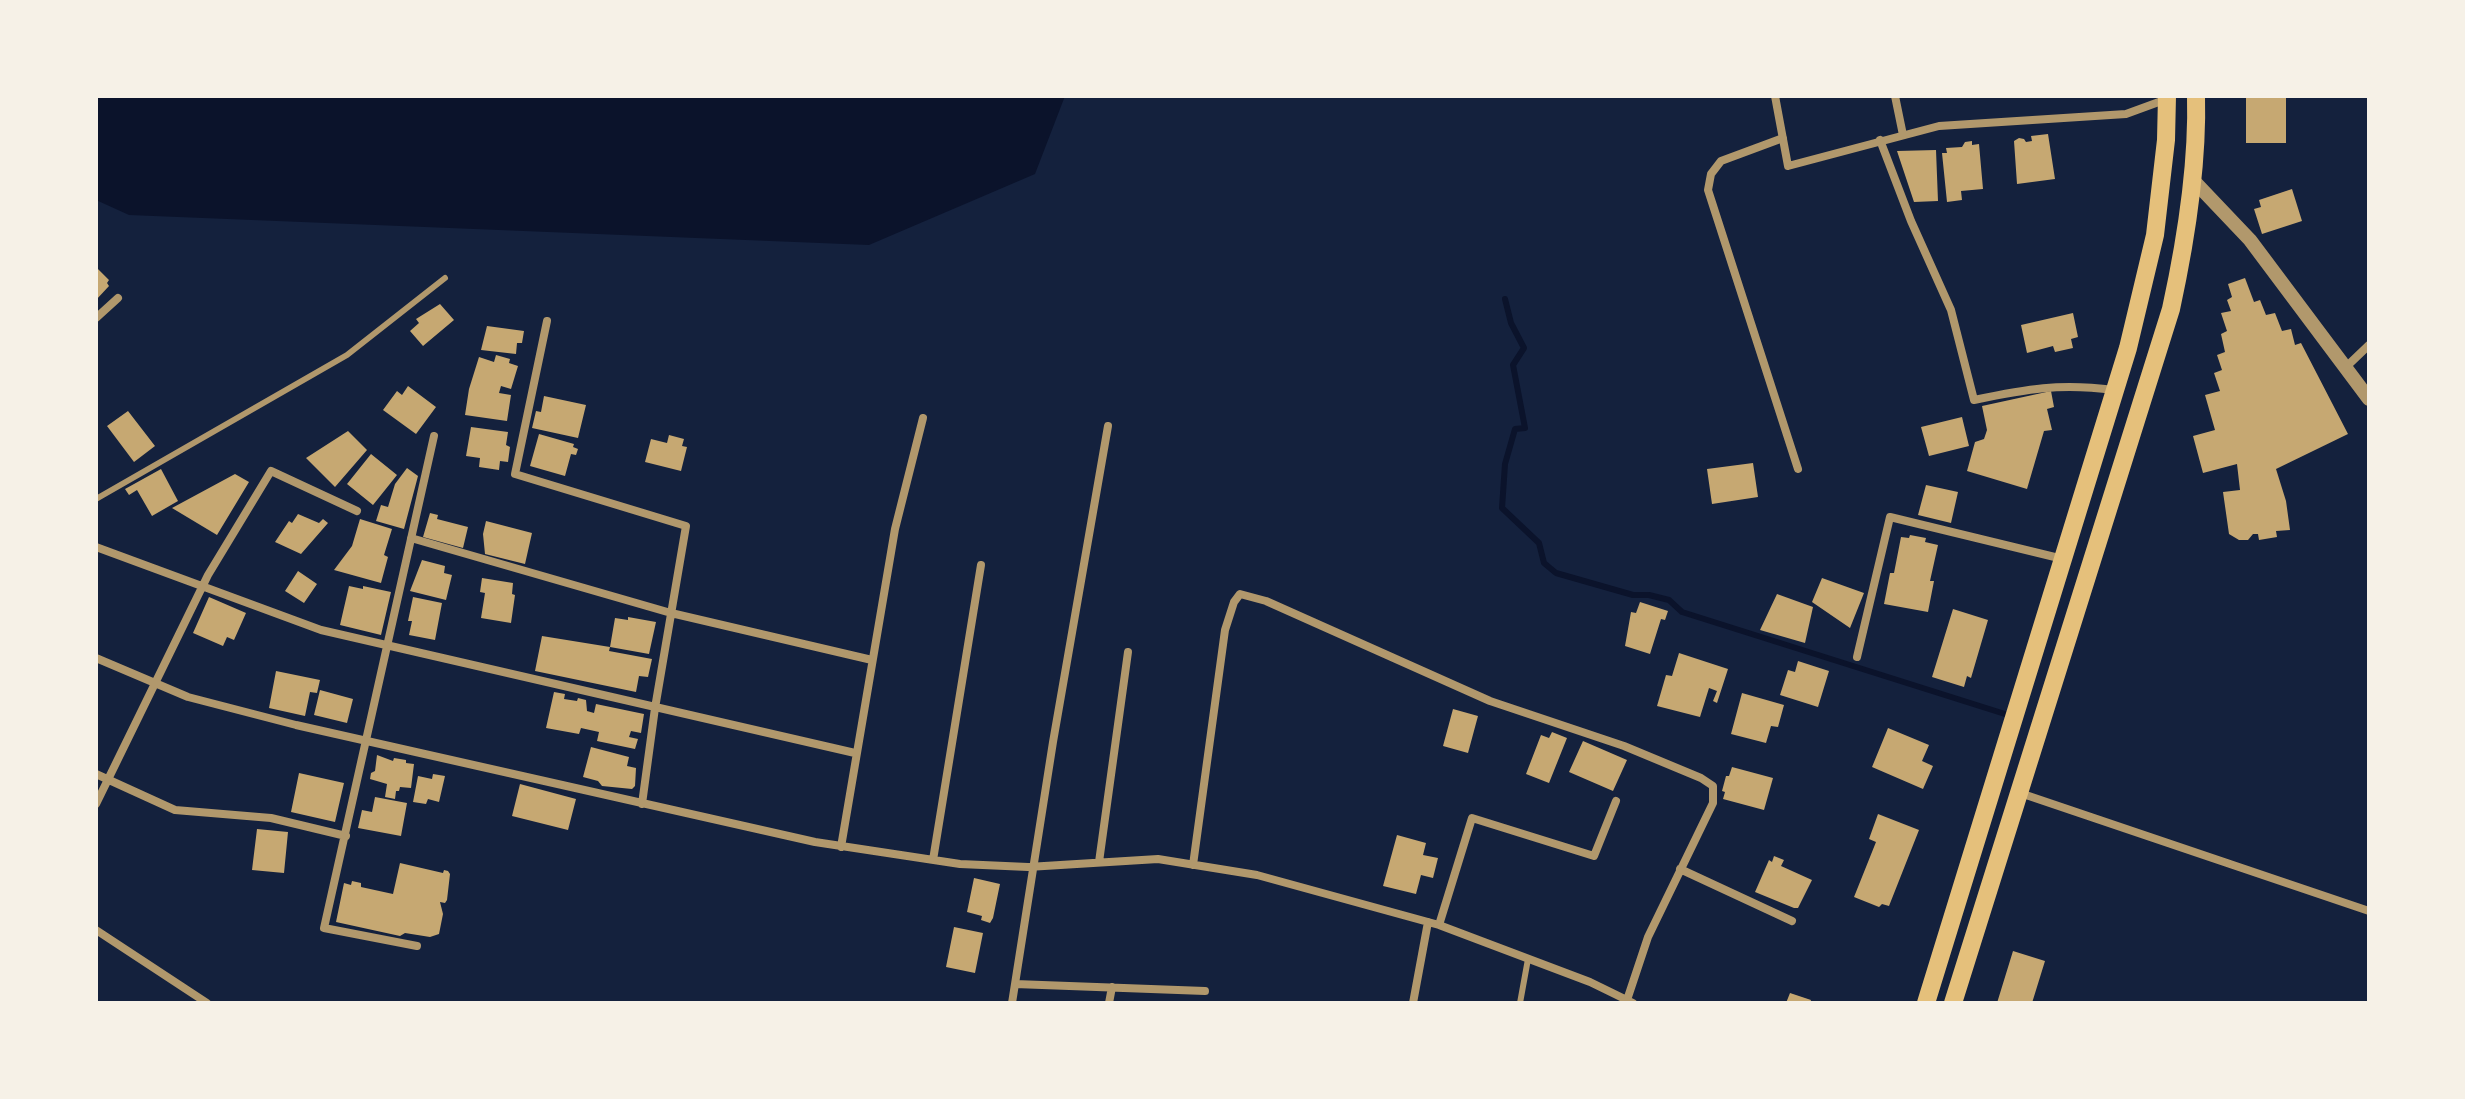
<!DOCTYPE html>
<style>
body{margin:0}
#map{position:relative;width:2465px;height:1099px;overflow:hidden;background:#14213d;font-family:Roboto,sans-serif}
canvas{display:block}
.frame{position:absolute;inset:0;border:98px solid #f6f1e7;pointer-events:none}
</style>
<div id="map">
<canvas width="2465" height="1099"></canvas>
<div class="frame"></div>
</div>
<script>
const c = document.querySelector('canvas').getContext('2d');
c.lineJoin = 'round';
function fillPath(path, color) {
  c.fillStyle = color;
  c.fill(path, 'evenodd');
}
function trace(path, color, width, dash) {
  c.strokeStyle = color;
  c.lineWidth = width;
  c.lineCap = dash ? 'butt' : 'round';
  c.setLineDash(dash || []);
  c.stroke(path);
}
fillPath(new Path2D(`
 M96,96H1065L1035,174L869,245L129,215L96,200Z`), '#0b132b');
trace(new Path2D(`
 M1505,299L1511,323L1524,348L1513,365L1525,428L1515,429L1505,464L1502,508L1539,543L1544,563L1556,573L1633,595H1649L1669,600L1682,612L2005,714`), '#0b132b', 6);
fillPath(new Path2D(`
 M2246,96H2286V143H2246Z
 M2048,134L2055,179L2017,184L2014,141L2019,138L2024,139L2026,142L2032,141L2031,136Z
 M1972,141V145L1979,144L1983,189L1961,191L1962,200L1947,202L1942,153H1947L1946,148L1962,147L1965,142Z
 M1936,150L1938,201L1914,202L1897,151Z
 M2292,189L2302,221L2262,234L2254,209L2261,207L2259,200Z
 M96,267L109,280L107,283L109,286L96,300Z
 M2245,278L2254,302L2260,300L2266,315L2275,313L2282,331L2291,329L2295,345L2301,343L2348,434L2276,469L2286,501L2290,530L2276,531L2277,537L2259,540L2258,534H2253L2248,540H2239L2229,534L2223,492L2240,490L2237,464L2203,473L2193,436L2215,430L2205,395L2220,391L2214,373L2222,370L2217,355L2225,352L2221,334L2227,331L2221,313L2231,311L2227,300L2232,297L2228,284Z
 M440,304L454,320L423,346L410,331L419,323L416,319Z
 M2073,313L2078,337L2071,339L2073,348L2055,352L2053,346L2027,353L2021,325Z
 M487,326L524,331L522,343H517L516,354L481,350Z
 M496,355L510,359L509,363L518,366L511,389L501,386L499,393L511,395L507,421L465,415L469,389L479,357L494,362Z
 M408,386L436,407L416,434L383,410L397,391L402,395Z
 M2051,391L2054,407L2047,409L2052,430L2044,431L2027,489L1967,471L1975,442L1984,439L1987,430L1982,406Z
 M544,396L586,405L578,438L532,428L536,411L541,412Z
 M128,411L155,446L134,462L107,426Z
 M1962,417L1969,446L1929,456L1921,427Z
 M471,427L508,432L506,445L510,447L508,462L500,461L499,470L479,467L480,458L466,456Z
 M348,431L367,450L335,487L306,458Z
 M539,434L574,444L573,447L578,449L576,455L571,454L565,476L530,466Z
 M669,435L684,439L682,446L687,447L681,471L645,462L651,439L667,443Z
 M371,454L397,475L373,505L347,484Z
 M1753,463L1758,497L1712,504L1707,469Z
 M407,468L418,476L404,529L376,521L381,505L388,507L395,484Z
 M161,469L178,501L152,516L137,490L129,495L125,489Z
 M235,474L249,482L217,535L172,508Z
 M1926,485L1958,492L1951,523L1918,515Z
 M430,513L438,515L437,519L468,527L463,548L423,537Z
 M298,514L319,523L323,519L328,523L301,554L275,542L289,521L292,523Z
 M360,519L392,529L384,555L388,557L381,583L334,570L352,546Z
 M486,521L532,533L525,564L485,554L483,534Z
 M1910,535L1926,538L1925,542L1938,545L1930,581H1934L1928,612L1884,604L1890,573H1894L1901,537L1909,538Z
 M422,560L445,566L444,573L452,575L446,600L410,591Z
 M298,571L317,584L304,603L285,591Z
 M482,578L513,583L512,594L515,595L511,623L481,618L485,593L480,592Z
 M1822,578L1864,593L1850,628L1812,602Z
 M349,586L363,589V586L391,592L381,635L340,625Z
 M1777,594L1813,607L1805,643L1760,630Z
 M209,597L246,613L234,640L227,637L223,646L193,633Z
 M413,597L442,603L435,640L409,635L412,621H408Z
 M1640,602L1668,611L1665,620L1661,619L1650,654L1625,646L1631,612L1636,613Z
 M1953,609L1988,620L1971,678L1967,676L1964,687L1932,677Z
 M628,617L656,622L649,654L610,647L615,618L628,620Z
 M542,636L610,647L609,651L652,659L648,677L639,676L636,692L535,671Z
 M1679,653L1728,669L1717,703L1713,701L1717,691L1709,688L1700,717L1657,706L1666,675L1672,676Z
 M1798,661L1829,671L1818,707L1780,695L1788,670L1795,672Z
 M276,671L320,680L317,693L310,692L305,716L269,708Z
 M320,690L353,699L347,723L314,715Z
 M554,692L565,694L564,699L577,701L578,698L586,700L587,711L594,713L596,704L644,714L641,733L631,731L629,737L638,739L635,749L597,741L599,732L581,728L579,734L546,728Z
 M1742,693L1784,705L1778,727L1771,726L1766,743L1731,734Z
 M1453,709L1478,716L1468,753L1443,746Z
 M1888,728L1929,745L1922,761L1933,766L1923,789L1872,767Z
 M1552,732L1567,738L1549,783L1526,774L1541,735L1549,738Z
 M1583,741L1627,760L1613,791L1569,772Z
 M591,747L629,757L627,766L636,768L635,786L632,789L602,786L598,781L583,777Z
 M377,755L393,761L394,758L406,760V763L414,764L411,788L400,787L399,791H396L395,799L385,797L387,784L370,779L371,773L375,771Z
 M1732,767L1773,778L1764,810L1723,799L1725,792L1722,791L1726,776H1729Z
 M299,773L344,783L335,822L291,812Z
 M433,774L445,776L439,802L428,799L426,804L413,802L418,776L432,779Z
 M520,784L576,799L568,830L512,816Z
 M375,797L407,803L401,836L358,828L362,810L372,812Z
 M1878,814L1919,830L1889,906L1882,904L1879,907L1854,897L1876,842L1869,839Z
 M257,829L288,832L284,873L252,870Z
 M1397,835L1426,843L1423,855L1438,858L1433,878L1421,875L1416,894L1383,886Z
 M1774,856L1784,860L1781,866L1812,880L1798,908H1794L1755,892L1769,860L1772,862Z
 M400,863L443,873L444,870L448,871L450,874L447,900L445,903L440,902L443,914L439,934L430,937L405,933L400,936L336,922L344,883L351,885L352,881L361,883V887L393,894Z
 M974,878L1000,884L993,918L990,923L981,920L982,916L967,912Z
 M954,927L983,933L975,973L946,967Z
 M2013,951L2045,961L2032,1003H1997Z
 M1790,993L1811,1000L1810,1003H1786Z`), '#c6a872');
trace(new Path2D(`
 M96,499L347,355L445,278
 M1520,1003L1528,959`), '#b1986c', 6);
trace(new Path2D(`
 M1775,96L1788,166L1939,126L2126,114L2167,99
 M1895,96L1903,135
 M1783,138L1721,161L1711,174L1708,190L1798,469
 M1880,140L1911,221L1951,310L1974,400C2027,389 2059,383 2114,390
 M96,318L118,298
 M547,321L515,474L686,526L655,708L642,804
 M2346,367L2369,345
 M411,538L671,613L872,660
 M96,547L321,630L855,753
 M1857,657L1890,517L2063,559
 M96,658L188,697L296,725L815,842L960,864L1028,867L1158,859L1257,875L1439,925L1590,982L1633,1003
 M96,774L175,810L271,818L346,836
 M2020,793L2369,911
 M96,804L208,575L271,471L357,511
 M841,847L895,529L923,418
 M933,860L981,565
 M1099,862L1128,652
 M1193,865L1225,630L1234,602L1240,594L1266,601L1490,701L1624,746L1701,778L1713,786V803L1648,937L1627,1000
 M1680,869L1792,921
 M1439,925L1472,818L1594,856L1616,801
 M96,930L207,1003
 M417,946L324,928L434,436
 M1015,984L1205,991
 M1012,1003L1053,742L1108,426
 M1109,1003L1112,987
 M1413,1003L1428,922`), '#b1986c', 8);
trace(new Path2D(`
 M2192,179L2250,240L2369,399`), '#b1986c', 14);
trace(new Path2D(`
 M1926,1003L2128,348L2155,235L2166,140L2167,96
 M1953,1003L2171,309C2186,240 2198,167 2196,96`), '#e5c07b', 18);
</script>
